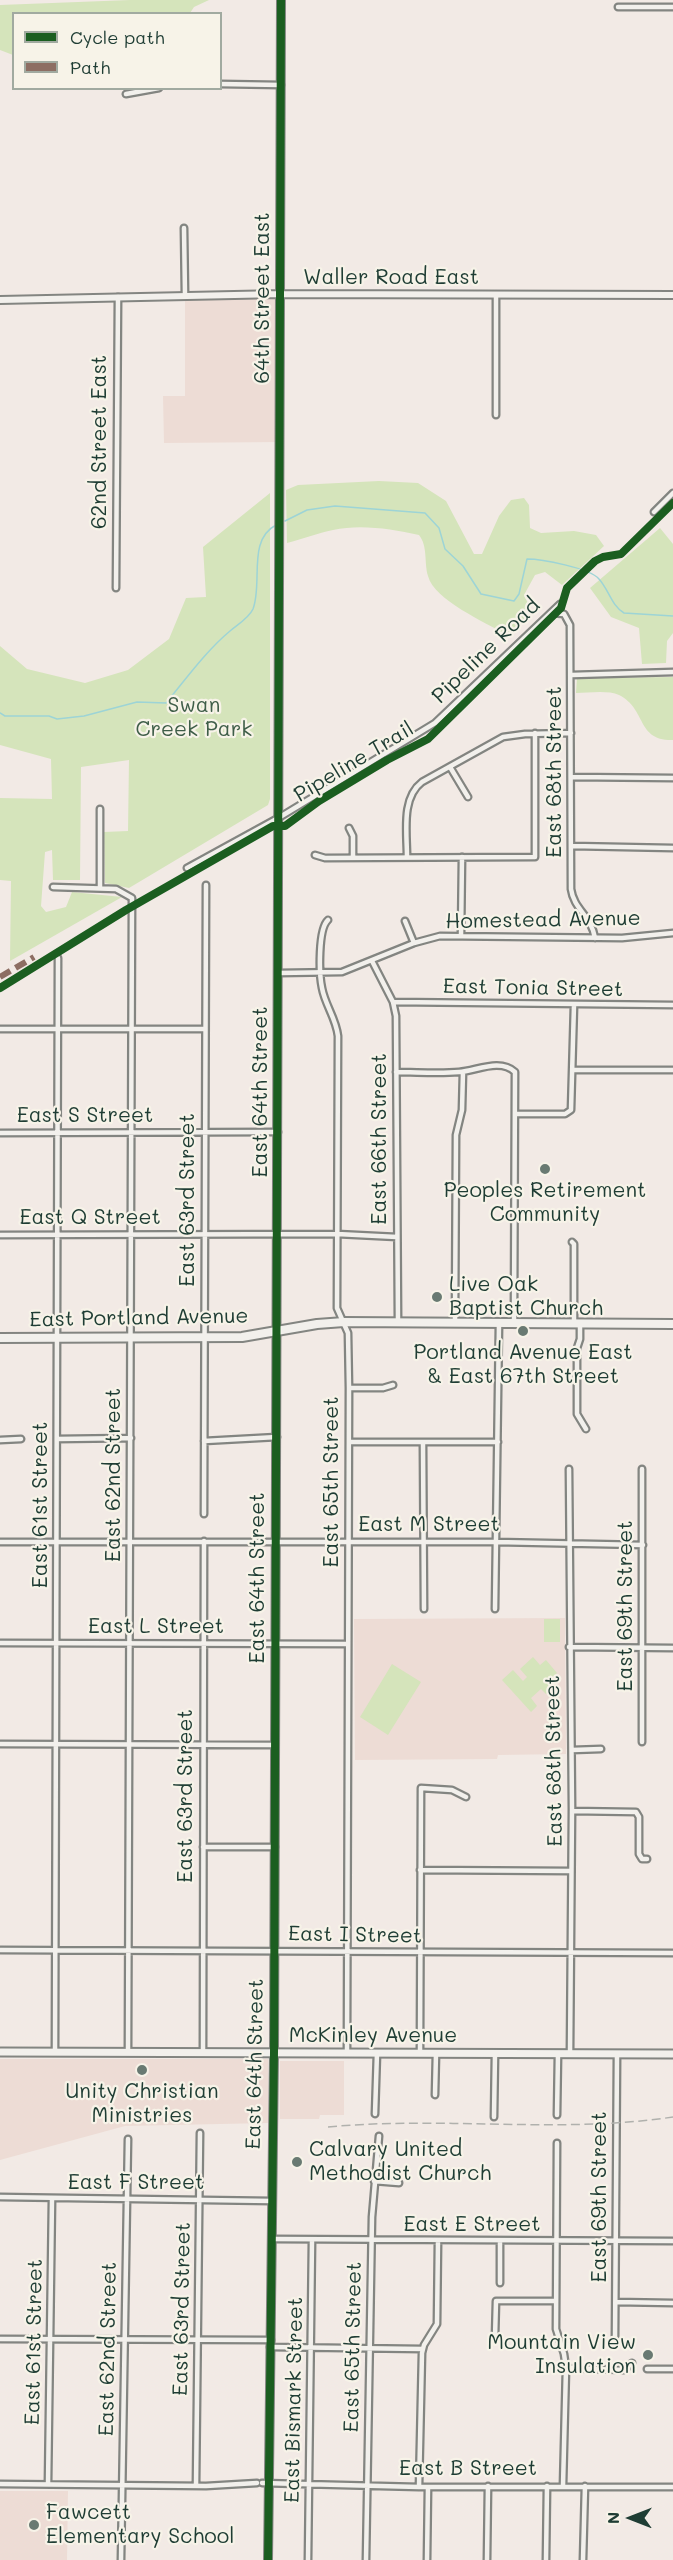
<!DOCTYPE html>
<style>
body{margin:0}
#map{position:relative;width:673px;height:2560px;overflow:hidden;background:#f2eae5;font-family:Mali,sans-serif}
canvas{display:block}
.legend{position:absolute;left:12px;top:12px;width:210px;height:78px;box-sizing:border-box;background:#f7f3e8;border:2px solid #a1aaa0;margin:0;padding:8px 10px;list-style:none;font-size:18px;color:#1f3d34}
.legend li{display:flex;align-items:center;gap:12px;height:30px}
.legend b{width:30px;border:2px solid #a1aaa0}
.north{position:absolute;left:601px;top:2488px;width:60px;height:60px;-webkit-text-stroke:4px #f7f3e8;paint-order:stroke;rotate:270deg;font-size:16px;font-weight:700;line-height:24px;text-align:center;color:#1f3d34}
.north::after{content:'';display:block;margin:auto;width:21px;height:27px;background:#1f3d34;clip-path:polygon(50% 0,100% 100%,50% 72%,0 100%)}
</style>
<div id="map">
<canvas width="673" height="2560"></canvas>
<ul class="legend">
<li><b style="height:8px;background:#1b5e20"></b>Cycle path</li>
<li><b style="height:8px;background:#8d6e63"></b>Path</li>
</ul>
<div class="north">N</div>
</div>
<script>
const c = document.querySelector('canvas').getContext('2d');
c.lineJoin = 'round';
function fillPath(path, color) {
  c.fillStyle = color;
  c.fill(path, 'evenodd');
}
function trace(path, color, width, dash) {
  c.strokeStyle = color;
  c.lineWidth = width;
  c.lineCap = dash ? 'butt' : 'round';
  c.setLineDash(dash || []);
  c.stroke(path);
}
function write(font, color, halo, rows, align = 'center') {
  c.font = font + ' Mali,sans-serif';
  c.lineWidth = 4.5;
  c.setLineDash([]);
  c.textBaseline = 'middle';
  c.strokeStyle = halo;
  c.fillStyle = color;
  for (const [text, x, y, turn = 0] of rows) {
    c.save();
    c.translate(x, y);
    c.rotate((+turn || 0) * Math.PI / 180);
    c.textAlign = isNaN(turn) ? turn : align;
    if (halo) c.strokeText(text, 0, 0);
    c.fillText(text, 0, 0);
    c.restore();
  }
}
fillPath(new Path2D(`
 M281,294V442L164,443L163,396H185V295Z
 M565,1618L566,1754L498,1755L497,1759L355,1760L354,1619Z
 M0,2059H268V2123L125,2126L0,2160Z
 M280,2061H344V2115H320L319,2119H280Z
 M0,2491H68L67,2560H0Z`), '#eddcd5');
fillPath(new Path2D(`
 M130,0H209L194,7L190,13L14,14L13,55L0,50V5Z
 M379,481L418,483L446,501L474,554H482L499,516L511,500L524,498L529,505L530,528L541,533L574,531L596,535L604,546L562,585L545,572L535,575L524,595L532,612L507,635C485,622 434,600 428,576C424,563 428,546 419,535C391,529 361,524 333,530C318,533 302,539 287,543L286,490L298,485Z
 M270,493V799L268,805L129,888L105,883L104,832L128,831L129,760L81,767L80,880H53L52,850L45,852L41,906L46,912L66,907L72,892L122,897L10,961L11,881L0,880V798L52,799L51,759L0,745V646L27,669L85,683L128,670L169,639L186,598L206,597L203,547Z
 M660,528L673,544V633L667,641L666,663L642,664L639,628L611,617L590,588Z
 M673,677V740C636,741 647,709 619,695C608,690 588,693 576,693L577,678Z
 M544,1619H560V1642H544Z
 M533,1657L540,1665L546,1660L557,1673L550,1679L556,1685L546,1694L541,1689L531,1698L537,1706L531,1712L502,1680L513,1670L523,1681L527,1677L520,1669Z
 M392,1664L421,1682L388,1735L360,1717Z`), '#d5e4bb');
trace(new Path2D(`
 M285,521L307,510L335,506L425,513L439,528L445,549L463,566L481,594L514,601L519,594L527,559C541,559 590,568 599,579C609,590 611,605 624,613L673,616
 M0,713L5,716H49L57,719L84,716L137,702L166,703C186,679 206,651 230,631C237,625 249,618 253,609C263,583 247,540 276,525`), '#9dd4d6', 1.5);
const minor = new Path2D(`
 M618,7H673
 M220,84L281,85
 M126,94L159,88
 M184,228L185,295
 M496,415V295
 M654,512L673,493
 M116,588L118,297
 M551,613L564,614L570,625L571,889C574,910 591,915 595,938
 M572,675L673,672
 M450,767L468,797
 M572,777L673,778
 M349,828L353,836V858
 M572,846L673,848
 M315,855L325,858L535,857V733
 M407,857C407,832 401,798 422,782L503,737L525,734L571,733
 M187,868L280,817L435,723L560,604
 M53,887L116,889L132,898L128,2052
 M100,887V809
 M328,920C318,929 319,974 322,988C325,1005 336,1018 338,1036L337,1308L348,1333L349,1388L347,2053
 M405,921L414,943
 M461,936L462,857
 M372,961L393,1002L396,1016L398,1322
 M279,973L342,972L414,943L440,936L622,938L673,933
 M393,1002L673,1005
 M0,1029H205
 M573,1070H673
 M396,1072C417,1072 438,1074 459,1072C476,1071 500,1058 515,1072L514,1323
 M515,1114H565L571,1110L574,1005
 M0,1133L278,1132
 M0,1235L337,1234L397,1237
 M572,1242L574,1244V1323
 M455,1323L456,1135L462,1110L463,1072
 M580,1323V1339L577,1348V1414L586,1429
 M349,1388H383L393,1385
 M57,1439L131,1438
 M0,1440L21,1439
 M204,1441L277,1437
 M350,1442H498
 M423,1443L424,1609
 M569,1469L572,1809L570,2054
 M204,1514L206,885
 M0,1542H496L643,1545
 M495,1609L499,1323
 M0,1643L348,1644
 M569,1647L673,1648
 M642,1742V1469
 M0,1744L275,1745
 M572,1750L601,1749
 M572,1811L636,1812L639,1817V1854L642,1859H647
 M203,1847H275
 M420,1870L571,1871
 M0,1950L673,1953
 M203,2051L204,1541
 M55,2052L58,958
 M420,2053L421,1788L452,1790L466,1797
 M435,2095L436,2053
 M375,2114L377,2053
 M557,2115L558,2054
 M494,2117L495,2054
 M557,2143L556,2329L564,2354L566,2368L563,2486
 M374,2181L399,2183
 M0,2197L272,2201
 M272,2239L673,2241
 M500,2283V2242
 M616,2302L673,2303
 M495,2338L496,2301H556
 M0,2339L271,2340
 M615,2341L617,2054
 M270,2347L423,2349
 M566,2368L624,2370L632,2363
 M647,2369H673
 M262,2483L419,2487H673
 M0,2484L206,2486L257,2483
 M48,2484L52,2199
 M196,2486L200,2133
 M419,2487L422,2353L424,2345L437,2324L438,2241
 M121,2560L128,2139
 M308,2560L312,2240
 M366,2560L372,2217L379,2136
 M427,2560L428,2487
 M487,2560L488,2486
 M546,2560L547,2486
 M583,2560L585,2486`);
const tertiary = new Path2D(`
 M0,300L281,294L673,295
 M268,2560L274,2052L281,0`);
const secondary = new Path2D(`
 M0,2052L673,2054`);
const primary = new Path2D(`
 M0,1338L242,1337L317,1324L344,1322L673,1324`);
trace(minor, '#838581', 9);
trace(tertiary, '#838581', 10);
trace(secondary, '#838581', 11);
trace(primary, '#838581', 12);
trace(minor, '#f2f0ec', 4.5);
trace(tertiary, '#f2f0ec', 6);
trace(secondary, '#f2f0ec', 7);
trace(primary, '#f2f0ec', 8);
trace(new Path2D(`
 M328,2127C443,2116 559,2134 673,2117`), '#b0b1ad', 1.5, [9, 4.5]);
trace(new Path2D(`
 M0,977L34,957`), '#8d6e63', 6, [12, 6]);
trace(new Path2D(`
 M0,988L126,910L273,826H285L319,801L387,760L428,739L561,608L567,588L595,561L603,557L621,554L673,503
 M268,2560L274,2052L281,0`), '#1b5e20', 8);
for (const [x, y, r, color] of [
 [545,1169,6,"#697a72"],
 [437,1297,6,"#697a72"],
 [523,1331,6,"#697a72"],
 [142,2070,6,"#697a72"],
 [297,2162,6,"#697a72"],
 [648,2355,6,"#697a72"],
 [34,2525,6,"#697a72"]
]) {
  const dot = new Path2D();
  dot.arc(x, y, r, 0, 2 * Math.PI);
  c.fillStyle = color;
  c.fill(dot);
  trace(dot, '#f7f3e8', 2);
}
write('21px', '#1f3d34', '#f7f3e8', [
 ["Waller Road East",391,278],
 ["64th Street East",263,298,-90],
 ["62nd Street East",100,442,-90],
 ["Pipeline Road",486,651,-44],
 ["Pipeline Trail",354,762,-31],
 ["East 68th Street",555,772,-90],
 ["Homestead Avenue",543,920,-1],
 ["East Tonia Street",533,988,1],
 ["East 64th Street",261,1092,-90],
 ["East S Street",85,1116],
 ["East 66th Street",380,1139,-90],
 ["East 63rd Street",188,1200,-90],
 ["East Q Street",90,1218],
 ["East Portland Avenue",139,1318,-1],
 ["East 62nd Street",114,1475,-90],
 ["East 65th Street",332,1482,-90],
 ["East 61st Street",41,1505,-90],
 ["East M Street",429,1525],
 ["East 64th Street",258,1578,-90],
 ["East 69th Street",626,1606,-90],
 ["East L Street",156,1627],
 ["East 68th Street",554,1761,-91],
 ["East 63rd Street",186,1796,-90],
 ["East I Street",355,1935,1],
 ["McKinley Avenue",373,2036],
 ["East 64th Street",255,2064,-89],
 ["East F Street",136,2183],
 ["East 69th Street",600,2197,-90],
 ["East E Street",472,2225],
 ["East 63rd Street",182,2309,-89],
 ["East 61st Street",34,2342,-89],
 ["East 65th Street",353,2347,-89],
 ["East 62nd Street",108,2349,-89],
 ["East Bismark Street",294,2400,-89],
 ["East B Street",468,2469]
]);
write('21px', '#3f5e48', '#f7f3e8', [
 ["Swan",194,706],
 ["Creek Park",194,730]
]);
write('21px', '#1f3d34', '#f7f3e8', [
 ["Peoples Retirement",545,1191],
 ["Community",545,1215],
 ["Live Oak",449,1285,"left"],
 ["Baptist Church",449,1309,"left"],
 ["Portland Avenue East",523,1353],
 ["& East 67th Street",523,1377],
 ["Unity Christian",142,2092],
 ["Ministries",142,2116],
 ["Calvary United",309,2150,"left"],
 ["Methodist Church",309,2174,"left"],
 ["Mountain View",636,2343,"right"],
 ["Insulation",636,2367,"right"],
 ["Fawcett",46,2513,"left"],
 ["Elementary School",46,2537,"left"]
]);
</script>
